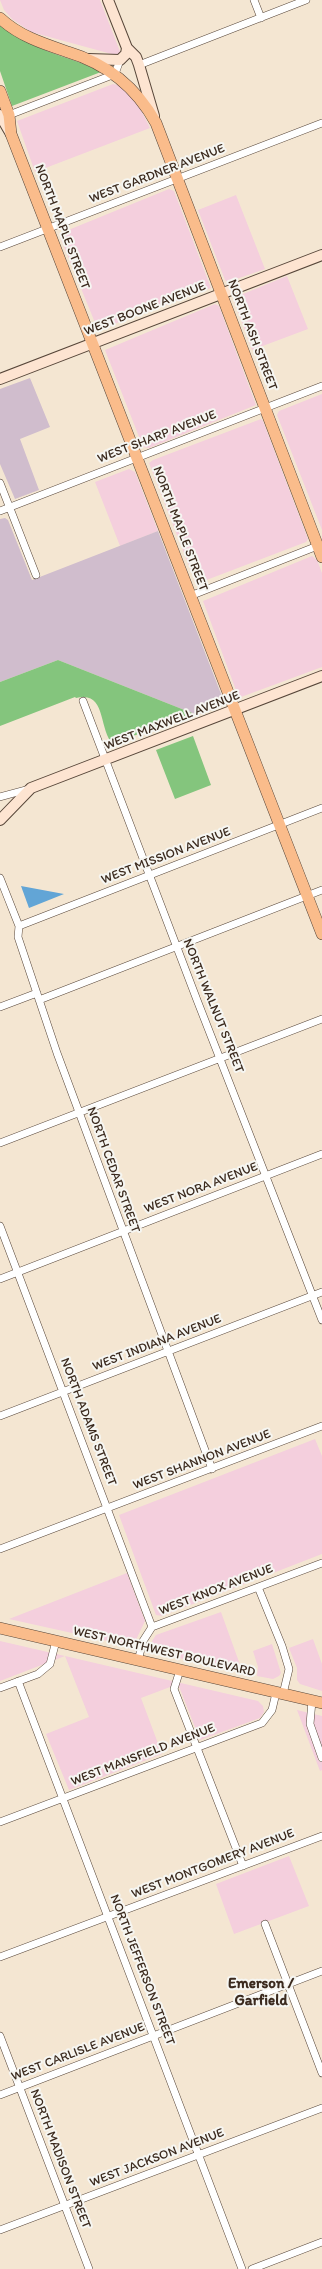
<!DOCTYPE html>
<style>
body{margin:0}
canvas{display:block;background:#f4e6d2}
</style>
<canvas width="322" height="2269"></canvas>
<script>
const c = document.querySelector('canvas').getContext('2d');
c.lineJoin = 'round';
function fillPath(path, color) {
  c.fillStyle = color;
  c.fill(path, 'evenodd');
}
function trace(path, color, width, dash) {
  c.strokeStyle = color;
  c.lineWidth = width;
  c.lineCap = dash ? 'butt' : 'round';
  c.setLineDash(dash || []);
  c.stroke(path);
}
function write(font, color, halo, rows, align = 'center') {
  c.font = font + ' Itim,sans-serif';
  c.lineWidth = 4;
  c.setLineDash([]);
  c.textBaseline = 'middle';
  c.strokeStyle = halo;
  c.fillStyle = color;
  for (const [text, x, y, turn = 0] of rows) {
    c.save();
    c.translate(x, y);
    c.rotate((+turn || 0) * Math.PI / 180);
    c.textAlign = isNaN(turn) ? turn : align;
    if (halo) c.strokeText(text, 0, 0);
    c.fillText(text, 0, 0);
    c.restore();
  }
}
fillPath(new Path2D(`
 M0,0H100L121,54L119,56L31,32L12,19L4,10Z
 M113,84L121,86L137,102L150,128L35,172L17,121Z
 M169,189L174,191L211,288L98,330L60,237L61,233Z
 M236,195L265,269L228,282L225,280L198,210Z
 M287,276L308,329L252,350L233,298Z
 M215,304L219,306L256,405L149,448L143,447L105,350Z
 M322,394V530L277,415L279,411Z
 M261,419L263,421L308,539L306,542L196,584L149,463L153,460Z
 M129,469L135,472L158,531L120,546L95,482Z
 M312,556L317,560L322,573V667L241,697L237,693L203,601Z
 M315,1439L322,1456V1554L162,1616L156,1615L119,1515Z
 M127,1573L145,1621L134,1644L126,1645L9,1619Z
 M221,1612L243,1673L158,1653L154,1649L152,1641L156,1635Z
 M313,1639L322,1664V1691L300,1684L297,1680V1668L289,1648Z
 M0,1641L65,1656L258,1701L263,1706L264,1712L260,1718L200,1740L178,1684L141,1698L162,1754L69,1790L46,1734L89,1717L65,1656L0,1681Z
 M272,1644L281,1673L279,1676L273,1679L257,1676L258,1667L253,1651Z
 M297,1710L322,1716V1770L320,1771Z
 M289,1856L309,1906L234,1934L216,1884Z`), '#f4cfdd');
fillPath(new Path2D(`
 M30,378L50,427L20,439L39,490L15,499L0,464V389Z
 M5,518L8,520L32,580L158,531L223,699L222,706L197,715L58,660L0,682V519Z`), '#d0bdcd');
fillPath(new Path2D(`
 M0,24C13,33 25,42 40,48C60,57 81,61 101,72L12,106L0,71Z
 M58,660L192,713L113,744C98,729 107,690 76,698L75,697L0,726V682Z
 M193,736L211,785L175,799L156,750Z`), '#84c57d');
fillPath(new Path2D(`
 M21,886L64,894L29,908Z`), '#62a5d6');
const street = new Path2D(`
 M254,0L261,18
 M139,65L306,0
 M9,115L115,74L120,60
 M0,247L322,123
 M0,483L36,575
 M0,511L322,386
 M190,596L320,545
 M83,701L197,1000L322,1320
 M0,797L29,789
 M0,878L19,926L18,937L57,1053L212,1469
 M19,926L322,808
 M39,1000L322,890
 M0,1007L37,993
 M0,1143L322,1019
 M0,1226L152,1627
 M0,1279L322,1154
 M0,1416L322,1292
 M0,1549L322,1426
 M258,1587L282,1646L289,1669L283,1694
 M138,1661L143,1641L152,1627L322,1563
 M180,1670L174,1689L243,1866
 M18,1681L242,2269
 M0,1688L38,1674L50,1664L56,1641
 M312,1701L310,1724L322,1758
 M0,1822L262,1723L272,1710L276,1693
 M265,1924L322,2073
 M0,1957L322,1836
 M0,2036L89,2269
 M0,2095L322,1971
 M0,2230L322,2108
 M252,2269L322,2242`);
const secondary = new Path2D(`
 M108,0L127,48L136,57L139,65L154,116
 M88,59L120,60L126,54L127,48
 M0,115L11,134
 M0,379L322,255
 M0,820L31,788L322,676`);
const primary = new Path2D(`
 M0,18C19,36 44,44 68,52C108,64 136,87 156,123L322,557
 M0,91L9,115L11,134L322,934
 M0,1628L322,1703`);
trace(street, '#574639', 8);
trace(secondary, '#574639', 12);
trace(primary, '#574639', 12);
trace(street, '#fff', 7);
trace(secondary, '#fde4d1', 10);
trace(primary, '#fabc8b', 11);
write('13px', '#3b2a1e', '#f6f6f2', [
 ["WEST GARDNER AVENUE",157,174,-21],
 ["NORTH MAPLE STREET",62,227,69],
 ["WEST BOONE AVENUE",145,309,-21],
 ["NORTH ASH STREET",252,335,69],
 ["WEST SHARP AVENUE",157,437,-21],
 ["NORTH MAPLE STREET",180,529,69],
 ["WEST MAXWELL AVENUE",172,721,-21],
 ["WEST MISSION AVENUE",166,856,-21],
 ["NORTH WALNUT STREET",213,1006,68],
 ["NORTH CEDAR STREET",113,1170,70],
 ["WEST NORA AVENUE",201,1188,-21],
 ["WEST INDIANA AVENUE",157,1343,-21],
 ["NORTH ADAMS STREET",88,1422,69],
 ["WEST SHANNON AVENUE",202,1460,-21],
 ["WEST KNOX AVENUE",216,1590,-21],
 ["WEST NORTHWEST BOULEVARD",164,1652,13],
 ["WEST MANSFIELD AVENUE",143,1755,-21],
 ["WEST MONTGOMERY AVENUE",213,1864,-21],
 ["NORTH JEFFERSON STREET",142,1970,69],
 ["WEST CARLISLE AVENUE",78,2052,-21],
 ["WEST JACKSON AVENUE",157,2158,-21],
 ["NORTH MADISON STREET",60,2159,69]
]);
write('bold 15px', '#3b2a1e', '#f6f6f2', [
 ["Emerson /",261,1984],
 ["Garfield",261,2001]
]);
</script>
